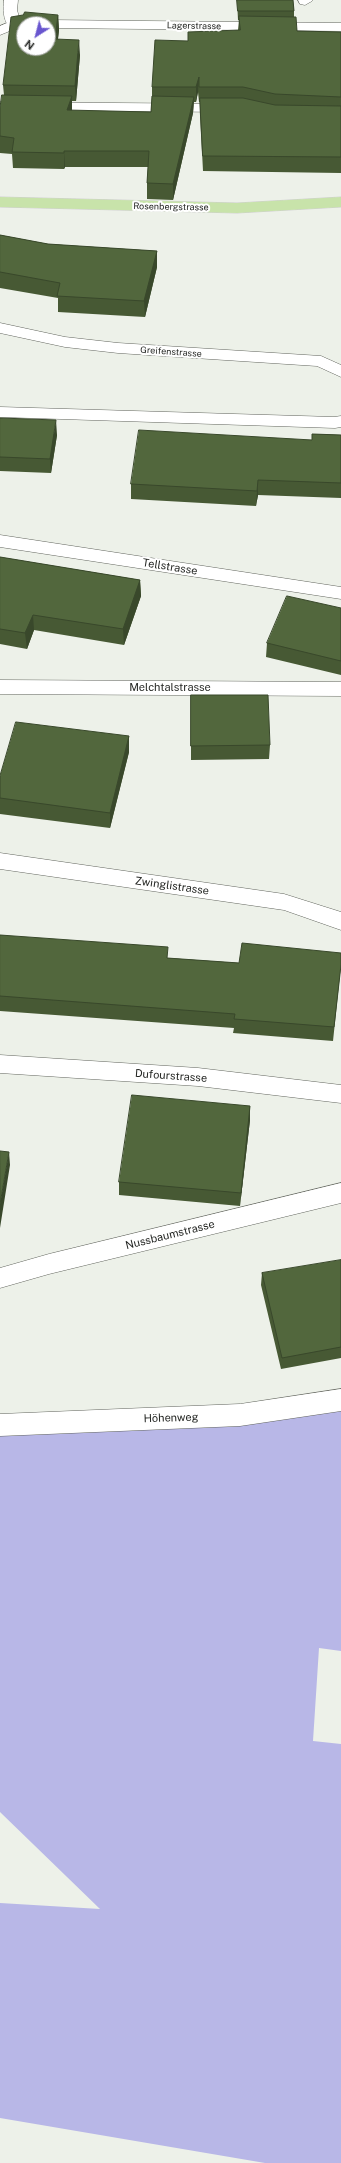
<!DOCTYPE html>
<meta charset="utf-8">
<style>
body{margin:0}
#map{position:relative;width:341px;height:2163px;overflow:hidden;background:#edf1e9;font-family:"Public Sans",sans-serif}
canvas{display:block}
.north{position:absolute;left:16px;top:16px;width:40px;height:40px;box-sizing:border-box;background:#fff;border:1px solid #a8a9a7;border-radius:50%;rotate:216deg;font-size:11px;font-weight:700;line-height:16px;text-align:center;color:#252724}
.north::after{content:'';display:block;margin:auto;width:14px;height:18px;background:#6956cf;clip-path:polygon(50% 0,100% 100%,50% 72%,0 100%)}
</style>
<div id="map">
<canvas width="341" height="2163"></canvas>
<div class="north">N</div>
</div>
<script>
const c = document.querySelector('canvas').getContext('2d');
c.lineJoin = 'round';
function fillPath(path, color) {
  c.fillStyle = color;
  c.fill(path, 'evenodd');
}
function trace(path, color, width, dash) {
  c.strokeStyle = color;
  c.lineWidth = width;
  c.lineCap = dash ? 'butt' : 'round';
  c.setLineDash(dash || []);
  c.stroke(path);
}
function write(font, color, halo, rows, align = 'center') {
  c.font = font + ' "Public Sans",sans-serif';
  c.lineWidth = 4;
  c.setLineDash([]);
  c.textBaseline = 'middle';
  c.strokeStyle = halo;
  c.fillStyle = color;
  for (const [text, x, y, turn = 0] of rows) {
    c.save();
    c.translate(x, y);
    c.rotate((+turn || 0) * Math.PI / 180);
    c.textAlign = isNaN(turn) ? turn : align;
    if (halo) c.strokeText(text, 0, 0);
    c.fillText(text, 0, 0);
    c.restore();
  }
}
fillPath(new Path2D(`
 M341,1399V1651L319,1648L313,1741L341,1744V2163H265L0,2118V1903L100,1909L0,1812V1417Z`), '#b8b7e7');
const service = new Path2D(`
 M4,0H18L17,10L21,24L19,27H9C3,19 3,9 4,0Z
 M298,0H312V1L305,5L300,4Z
 M0,102L230,104L235,105L237,108L235,111L230,112L0,110Z`);
const minor = new Path2D(`
 M14,20H24L31,24H24V28H17L0,35V26Z
 M48,20L341,23V31L48,28V24H41Z
 M0,323L65,337L118,343L321,356L341,365V377L317,366L118,353L65,347L0,333Z
 M0,407L334,417L341,416V427L335,428L0,417Z
 M0,535L341,587V599L0,547Z
 M0,680L341,682V696L0,694Z
 M0,853L284,894L341,912V930L284,910L0,869Z
 M0,1055L198,1068L341,1085V1103L198,1086L0,1073Z
 M341,1183V1203L49,1274L0,1288V1268L49,1254Z
 M341,1389V1411L240,1426L0,1436V1414L240,1404Z`);
const primary = new Path2D(`
 M0,197L237,203L341,197V207L237,213L0,207Z`);
trace(service, '#63665f', 1);
trace(minor, '#63665f', 1);
trace(primary, '#cfcfcf', 1);
fillPath(service, '#fff');
fillPath(minor, '#fff');
fillPath(primary, '#c8e3aa');
fillPath(new Path2D(`
 M237,0H293L294,11V17L297,31L341,32V173L203,171L200,113V102H199L198,92L196,102H194L193,113L173,200L147,199V183L148,167H65L64,169L13,168L12,154L0,153V108L4,95L3,85L58,15L59,30L58,39L80,55L76,101H72V111L151,112L152,96V87L188,41L238,30L239,20H238Z
 M0,235L48,244L157,251V267L145,317L58,312V298L0,288Z
 M0,418L57,435L51,473L0,471Z
 M312,434L341,435V498L258,495L256,506L131,499V484L312,440Z
 M0,557L140,580L141,596L124,645L34,630L27,649L0,644Z
 M341,608V675L266,657L267,643Z
 M191,695L270,745L269,759L191,760Z
 M129,736V752L110,828L0,814V776Z
 M0,935L168,958L239,963L341,965L333,1041L233,1033L234,1028L0,1011Z
 M250,1106V1120L240,1206L119,1195V1182Z
 M341,1260V1358L281,1369L261,1285L262,1273Z`), '#475934');
fillPath(new Path2D(`
 M58,15L59,30L56,54L55,39Z
 M79,40L80,55L76,101L75,86Z
 M199,77L198,92L196,102V87Z
 M72,96V112L67,110Z
 M194,97L193,113L173,200V184Z
 M64,151L65,167L64,169Z
 M157,251V267L145,317L144,301Z
 M56,420L57,435L51,473L50,459Z
 M258,480V495L256,506L257,491Z
 M140,580L141,596L124,645L123,629Z
 M33,615L34,630L27,649L25,633Z
 M129,736V752L110,828V813Z
 M250,1106V1120L240,1206L241,1193Z
 M9,1152L10,1165L0,1228V1204Z`), '#39482b');
const building = new Path2D(`
 M237,0H293L294,11H238Z
 M25,12L58,15L55,39L79,40L75,86L3,85L11,17L23,15ZM24,24H48V48H24Z
 M239,16L296,17L297,31L341,32V97L275,94L243,87H199V77L196,87H152L155,40L188,41V32L240,30Z
 M2,95L72,96L67,110L151,112L152,96L194,97L173,184L147,183L149,151H64V153L12,152L14,138L0,136V108Z
 M200,98H243L275,105L341,106V157L203,156Z
 M0,235L48,244L157,251L144,301L57,296L60,283L0,272Z
 M0,418L56,420L50,459L0,457Z
 M139,430L312,440V434L341,435V483L258,480L257,491L131,484Z
 M0,557L140,580L123,629L33,615L25,633L0,629Z
 M287,596L341,608V661L267,643Z
 M191,695H268L270,745L191,746Z
 M16,722L129,736L110,813L0,798V776Z
 M0,935L168,947L167,958L239,963L242,943L341,953V965L334,1027L234,1019L235,1014L0,996Z
 M132,1095L250,1106L241,1193L119,1182Z
 M0,1151L9,1152L0,1204Z
 M341,1260V1347L282,1358L262,1273Z`);
fillPath(building, '#52673d');
trace(building, '#39482b', 1);
write('9px', '#252724', '#fff', [
 ["Lagerstrasse",194,26,1],
 ["Rosenbergstrasse",171,207,1],
 ["Greifenstrasse",171,352,4]
]);
write('11px', '#252724', '#fff', [
 ["Tellstrasse",170,567,9],
 ["Melchtalstrasse",170,688],
 ["Zwinglistrasse",172,886,8],
 ["Dufourstrasse",171,1076,4],
 ["Nussbaumstrasse",170,1235,-14],
 ["Höhenweg",171,1418,-2]
]);
</script>
